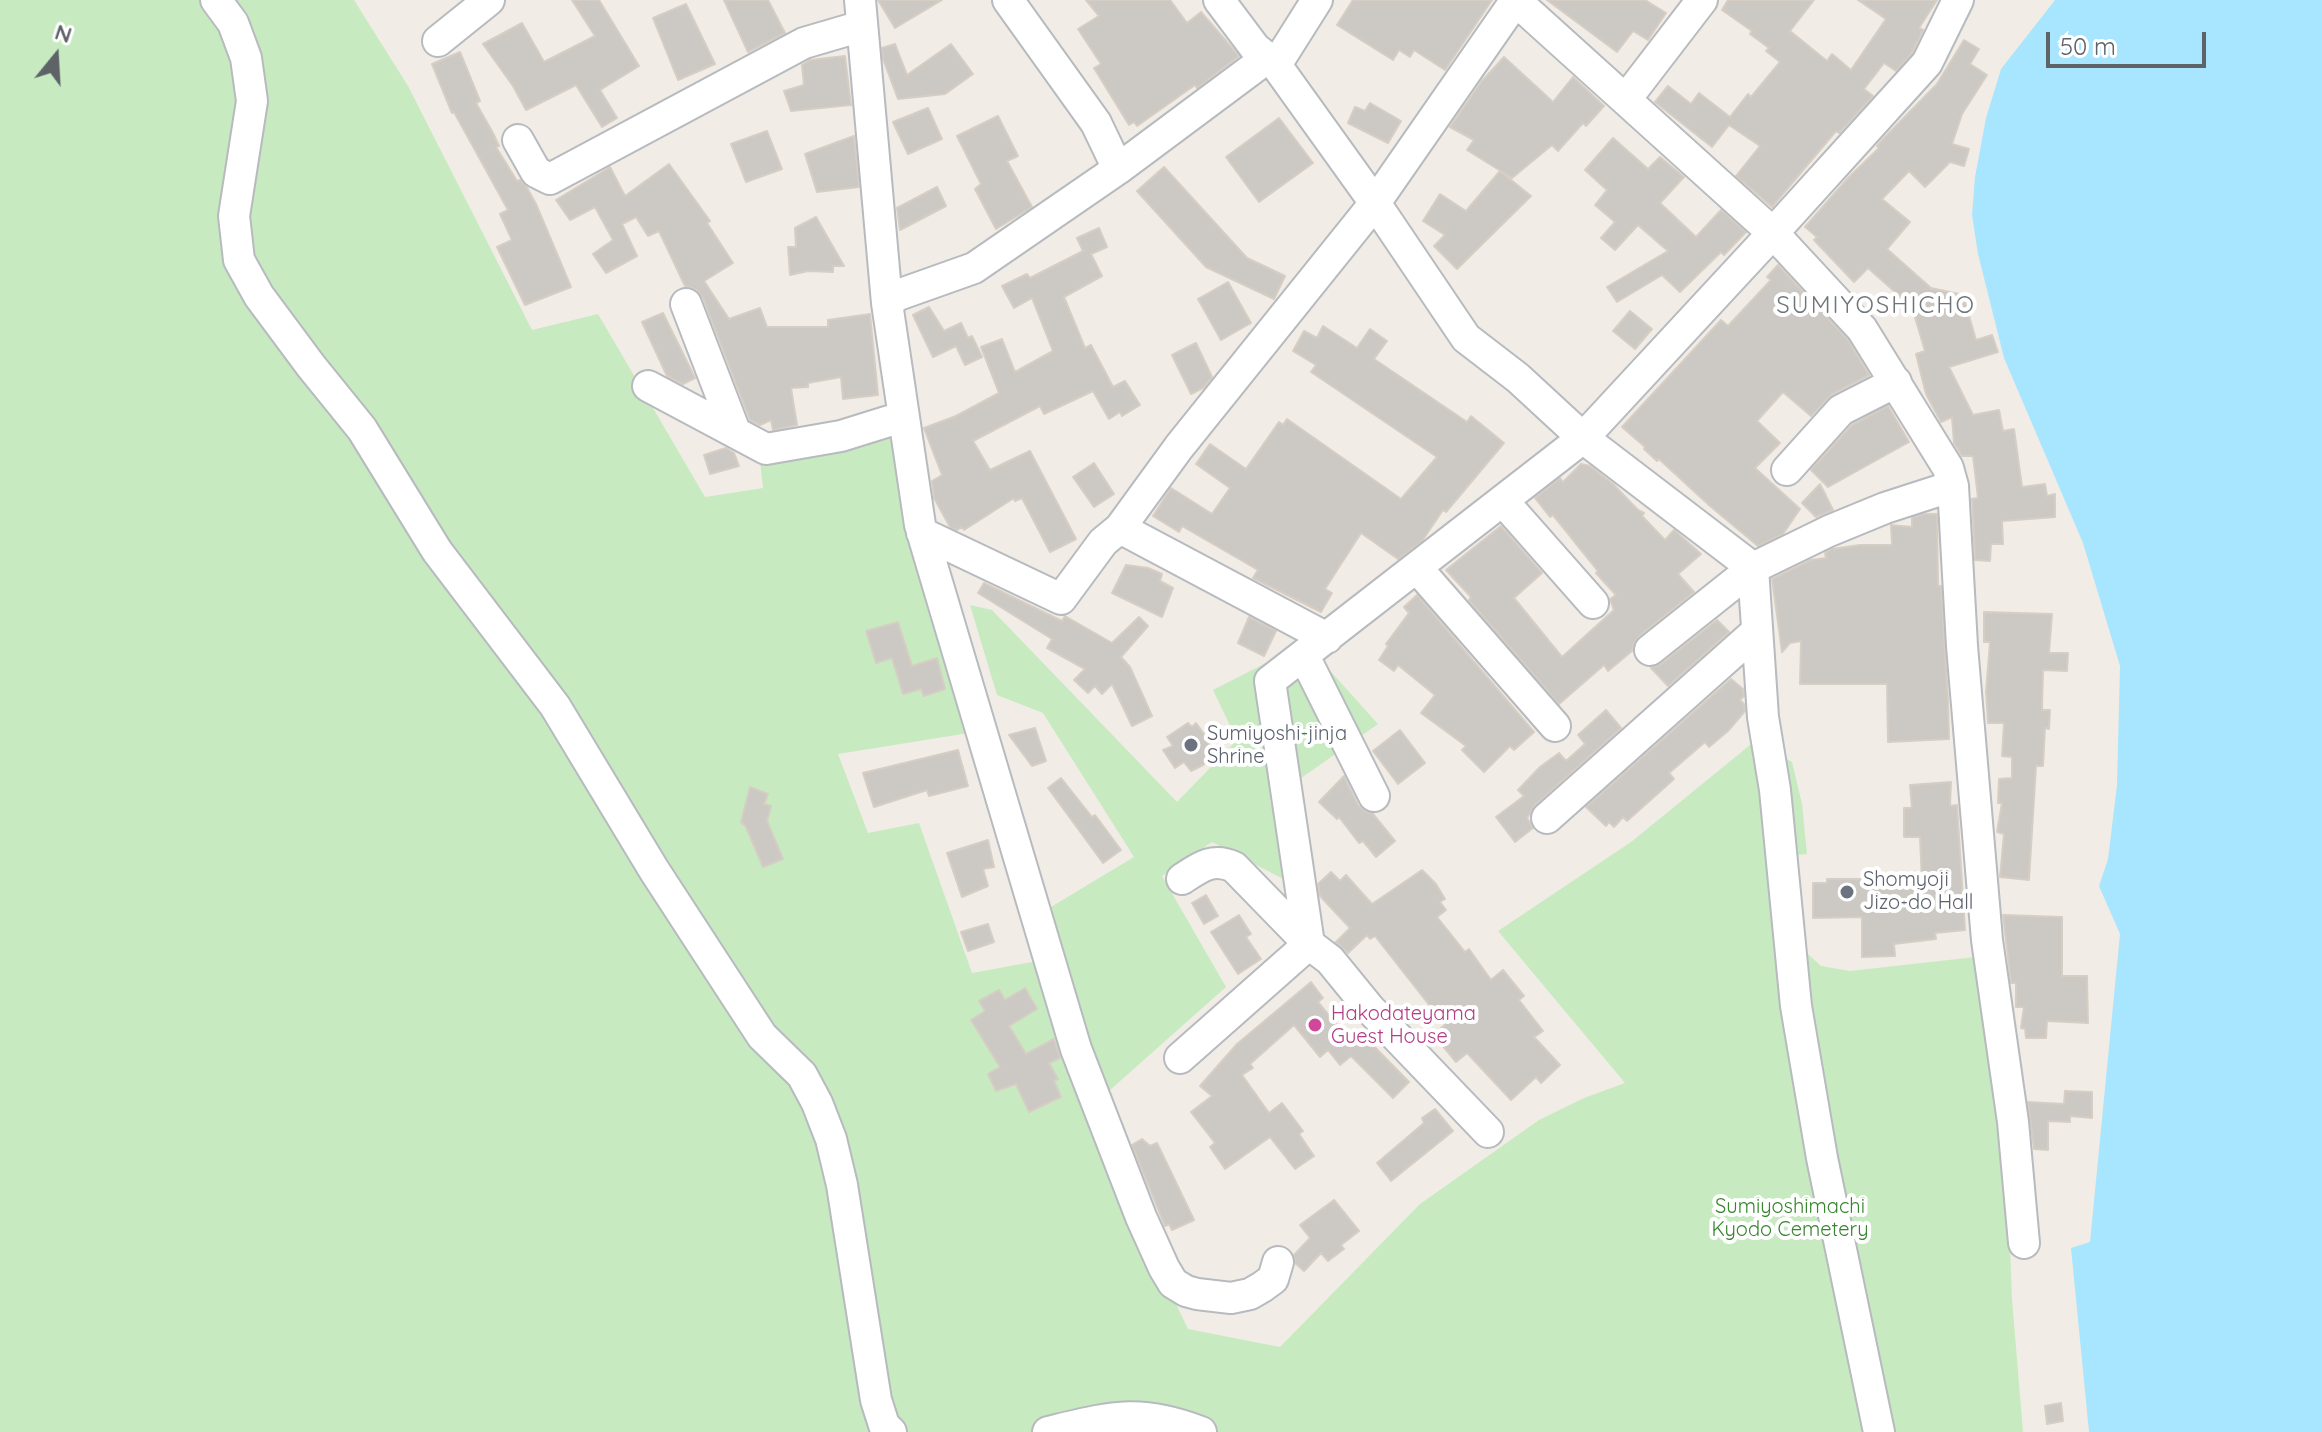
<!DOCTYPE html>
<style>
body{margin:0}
#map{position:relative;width:2322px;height:1432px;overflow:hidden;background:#f1ede6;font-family:Quicksand,sans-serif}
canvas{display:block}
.north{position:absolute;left:16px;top:16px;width:80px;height:80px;-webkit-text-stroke:6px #fff;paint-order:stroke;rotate:18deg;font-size:22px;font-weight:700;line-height:32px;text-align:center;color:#5e6368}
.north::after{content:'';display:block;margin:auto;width:28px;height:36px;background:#5e6368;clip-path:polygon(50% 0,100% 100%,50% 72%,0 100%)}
.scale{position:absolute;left:2046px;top:32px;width:160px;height:36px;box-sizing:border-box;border:4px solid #5e6368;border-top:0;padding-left:10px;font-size:24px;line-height:28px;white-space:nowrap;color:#5e6368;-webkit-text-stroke:6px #fff;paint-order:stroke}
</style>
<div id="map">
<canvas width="2322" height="1432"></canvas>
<div class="north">N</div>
<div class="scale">50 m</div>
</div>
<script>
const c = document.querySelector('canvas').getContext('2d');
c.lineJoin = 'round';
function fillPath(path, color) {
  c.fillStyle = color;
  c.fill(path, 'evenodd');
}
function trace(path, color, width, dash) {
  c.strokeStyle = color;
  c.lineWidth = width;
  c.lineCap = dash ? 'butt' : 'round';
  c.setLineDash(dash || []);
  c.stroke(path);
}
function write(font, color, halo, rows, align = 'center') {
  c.font = font + ' Quicksand,sans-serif';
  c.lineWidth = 8;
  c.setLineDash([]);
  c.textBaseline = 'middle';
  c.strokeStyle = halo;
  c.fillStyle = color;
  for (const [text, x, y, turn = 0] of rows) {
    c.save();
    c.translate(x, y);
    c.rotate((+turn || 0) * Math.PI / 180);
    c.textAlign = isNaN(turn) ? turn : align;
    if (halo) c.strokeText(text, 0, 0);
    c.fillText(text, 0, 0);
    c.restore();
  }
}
fillPath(new Path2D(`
 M0,0H354L408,86L532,330L598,314L705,497L763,488L760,461L896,431L975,732L838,754L868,833L919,823L972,973L1043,960L1036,916L1134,857L1043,713L997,695L970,605L992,610L1177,802L1237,740L1213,690L1305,643L1378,724L1270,800L1293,884L1212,842L1162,876L1226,987L1091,1107L1133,1215L1188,1329L1280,1347L1420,1204L1539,1120L1584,1098L1625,1083L1498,931L1631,842L1755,741L1792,762L1802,804L1807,854L1777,857L1788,936L1821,966L1850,971L1984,956L2005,1120L2012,1299L2023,1432H0Z`), '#c7eac1');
fillPath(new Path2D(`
 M2055,0H2322V1432H2089L2071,1248L2090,1242L2120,934L2099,886L2108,859L2117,785L2120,666L2083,543L2004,358L1978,254L1972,215L1975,177L1986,118L2001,69Z`), '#a8e5ff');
const building = new Path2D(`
 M572,0H599L639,66L600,90L617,118L602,127L576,85L526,110L513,86L483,44L522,23L544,62L595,36Z
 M724,0H768L785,33L748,52Z
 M878,0H942L895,28Z
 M1086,0H1170L1187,23L1201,12L1239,56L1197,88L1195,85L1137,126L1134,122L1129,125L1094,68L1101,64L1078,29L1099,16Z
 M1353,0H1492L1445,70L1414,50L1410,57L1399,50L1393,60L1337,25Z
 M1547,0H1645L1666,13L1648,40L1633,31L1617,52Z
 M1728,0H1814L1790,31L1827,61L1832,54L1851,70L1886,19L1858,0H1937L1919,28L1923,30L1912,53L1896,71L1884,63L1864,89L1873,96L1839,133L1836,131L1772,207L1736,176L1760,146L1729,125L1712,147L1655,102L1668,86L1691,104L1699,93L1730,117L1748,94L1751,97L1780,62L1766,51L1769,48L1750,34L1752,31L1722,10Z
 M686,4L715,64L678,80L653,18Z
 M1964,40L1979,49L1970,64L1987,75L1962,114L1952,144L1969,149L1964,166L1950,162L1925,187L1909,171L1882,199L1910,222L1887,249L1931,288L1963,295L1976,340L1992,335L1998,352L1949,367L1973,415L1999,410L2003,431L2014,429L2022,487L2045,484L2047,496L2055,494V517L2002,521L2003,544H1991L1990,561L1975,560L1972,499L1978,498L1973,456H1962L1954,443L1952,417L1941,422L1926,394L1916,354L1925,351L1912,307L1868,268L1854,282L1814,240L1817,237L1805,227L1849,177L1879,148L1877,146L1883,139L1937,84Z
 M895,44L907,75L951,44L973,74L945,94L898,99L883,59L882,48Z
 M460,52L480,101L476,103L493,133L499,146L496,147L517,181L520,180L526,186L536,204L571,287L525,305L497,247L512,240L500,214L508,210L454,112L452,113L432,64Z
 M845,56L851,105L791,111L784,91L804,85L802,65L810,60Z
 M1504,57L1553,102L1573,77L1604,106L1586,126L1583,123L1558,151L1552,145L1512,178L1467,150L1474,140L1450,127L1482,81Z
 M1370,103L1401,121L1388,143L1348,123L1355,107L1365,111Z
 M928,108L942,139L908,154L893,122Z
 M998,116L1018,156L1007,161L1032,207L996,229L975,189L981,184L957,136Z
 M1279,118L1313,163L1259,202L1226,157Z
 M767,131L782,169L746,182L731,144Z
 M854,136L859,187L817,192L805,154Z
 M1613,138L1648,169L1660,157L1684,177L1660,203L1696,237L1721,210L1746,232L1724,255L1721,252L1680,292L1662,275L1617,302L1607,287L1668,251L1638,225L1615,250L1601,238L1615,222L1595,205L1607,190L1585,170Z
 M669,164L710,221L707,223L733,263L704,281L729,319L760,308L767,327H828V320L870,314L878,395L843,399L841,377L808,383V387L791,388L797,425L773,430L771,420L760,425L750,420L703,298L697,290L685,286L659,231L648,236L636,217L622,224L637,256L606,273L593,254L613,240L595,207L570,220L556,200L610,167L625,196Z
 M1164,167L1247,258L1285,276L1274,299L1206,267L1137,191Z
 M1500,171L1531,196L1457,269L1434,246L1445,235L1423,221L1440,194L1466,211Z
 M937,187L946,206L900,230L897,208Z
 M816,217L844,266H833V272L808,271L790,275L788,247H796L795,228Z
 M1099,228L1107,247L1091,254L1102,276L1064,297L1085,348L1091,345L1113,387L1125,381L1140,405L1122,416L1120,412L1109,419L1093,391L1044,414L1040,406L973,441L990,470L1030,451L1076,539L1050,552L1022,498L1015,501L1014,498L964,530L962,527L957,530L950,527L934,498L932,481L942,475L924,428L956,416L999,393L981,347L1002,339L1015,372L1053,351L1032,298L1014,308L1002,286L1027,274L1030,278L1083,251L1077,238Z
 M1778,265L1848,340L1869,375L1832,394L1811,416L1783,392L1757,421L1780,443L1755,468L1800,509L1783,534L1758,546L1710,506L1659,459L1657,461L1644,449L1645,447L1622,427L1721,320L1728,326L1771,280L1767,277Z
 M1228,282L1251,323L1221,340L1198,299Z
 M929,307L944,331L961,323L968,338L972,336L982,357L965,365L956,346L933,357L913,315Z
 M1630,311L1652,329L1635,349L1613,331Z
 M663,313L695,378L683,384L667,376L642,322Z
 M1323,326L1357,348L1370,329L1387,341L1374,359L1467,422L1471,416L1504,443L1446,512L1443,510L1422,541L1398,559L1361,533L1325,589L1332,593L1321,612L1253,578L1258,570L1182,526L1179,532L1153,516L1171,488L1212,514L1230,488L1196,464L1210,444L1246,469L1279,422L1283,425L1287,419L1401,499L1437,457L1311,372L1316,365L1293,351L1304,331L1317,338Z
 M1196,343L1212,377L1203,388L1191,394L1172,355Z
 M1888,406L1909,442L1828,487L1811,470L1852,425Z
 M726,448L734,453L739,466L710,474L704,455Z
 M1094,463L1114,494L1094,507L1073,477Z
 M1581,464L1590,466L1613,484L1638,510L1644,513L1642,516L1665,540L1674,530L1701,554L1678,574L1694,592L1639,636L1634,643L1632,651L1608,671L1604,665L1559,704L1469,600L1471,597L1446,570L1501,526L1542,573L1514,598L1562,657L1614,610L1610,599L1616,595L1596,573L1598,571L1553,515L1550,517L1535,498L1560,478L1563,482Z
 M1820,484L1833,510L1816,517L1802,503Z
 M1924,514H1937L1938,586H1941L1948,699L1949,739L1888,742L1887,684H1800L1801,641L1790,643L1782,652L1772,579L1811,560L1826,558L1825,553L1832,549L1860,545H1892L1891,525L1912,527V518Z
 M1126,565L1148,568L1162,574L1160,581L1173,588L1162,617L1112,593Z
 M984,583L1062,621L1065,616L1112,643L1139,617L1148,626L1121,657L1130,667L1152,716L1132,726L1112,684L1102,694L1095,686L1088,693L1074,680L1085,669L1047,648L1052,639L978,593Z
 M1417,595L1534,732L1514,750L1510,746L1484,772L1462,750L1466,746L1421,713L1435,695L1398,665L1394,671L1379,660L1388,646L1386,644L1409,613L1404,607Z
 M1984,612L2052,614L2049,653H2068L2067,671L2043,670L2042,710H2050L2049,729L2045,728L2043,766H2036L2029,880L2000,877L2004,834L1997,832L2002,803H1998L1999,779L2012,778V757L2002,756L2004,723H1988L1986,692L1990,642H1984Z
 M1249,617L1276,631L1264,656L1238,643Z
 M1717,620L1729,632L1668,686L1651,668L1661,664Z
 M898,622L912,666L937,658L945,689L924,696L921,689L903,694L892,658L876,663L866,631Z
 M1731,679L1743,689L1744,696L1740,700L1744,704L1745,711L1728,731L1709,747L1705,742L1669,773L1674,779L1627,821L1623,817L1614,827L1609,822L1606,826L1586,807Z
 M1606,710L1621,728L1535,805L1527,818L1533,828L1515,842L1496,817L1524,796L1518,790L1540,767L1559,753L1566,761L1585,744L1578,735Z
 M1188,723L1192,727L1196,723L1215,749L1210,751L1212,757L1203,765L1191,771L1184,762L1175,768L1163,750L1173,746L1167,737Z
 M1035,728L1046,761L1032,766L1009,735Z
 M1400,730L1425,763L1398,784L1373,751Z
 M958,750L968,786L929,796L927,790L874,807L863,773Z
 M1344,776L1358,805L1365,811L1373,814L1395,841L1376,857L1363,841L1359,843L1339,817L1337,819L1319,802Z
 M1061,778L1092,817L1095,815L1121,850L1103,863L1048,788Z
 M1951,782L1950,806L1957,805L1965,930L1935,933L1936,939L1894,944L1895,956L1862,957V917L1813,918V883H1827V879H1889V886L1922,883L1920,837H1904V808H1912L1910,785Z
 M750,787L768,794L764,804L771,806L767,821L783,859L763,867L746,827L741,822Z
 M988,840L994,867L983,869L988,886L962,897L947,853Z
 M1422,870L1436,884L1445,899L1440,902L1446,910L1437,917L1465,952L1469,949L1491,980L1503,970L1524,996L1519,1000L1543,1031L1534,1037L1560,1065L1541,1083L1536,1077L1511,1100L1467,1053L1456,1062L1433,1034L1445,1025L1375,936L1370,939L1367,935L1348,953L1336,942L1350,928L1320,896L1318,884L1331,872L1340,881L1346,875L1372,904Z
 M1206,895L1218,916L1204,924L1192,903Z
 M1239,915L1251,934L1246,937L1261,959L1238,974L1211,932Z
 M2003,915L2062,917V976H2087L2088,1023L2047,1021L2046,1038H2026L2025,1029L2021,1028L2024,1007H2016V983H2011Z
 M988,924L994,942L968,951L961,932Z
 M1311,982L1323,998L1318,1002L1349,1040L1358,1030L1409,1082L1393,1098L1351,1056L1340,1065L1328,1050L1320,1057L1294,1025L1250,1064L1253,1068L1242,1075L1269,1113L1282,1103L1303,1131L1299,1134L1314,1156L1295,1169L1270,1137L1225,1169L1210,1147L1215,1143L1191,1112L1212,1096L1200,1086L1237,1044Z
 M1025,988L1037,1009L1009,1026L1026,1054L1054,1039L1060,1058L1049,1063L1058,1079L1054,1081L1061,1097L1029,1112L1016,1084L996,1091L988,1074L1000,1067L971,1020L985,1011L979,1001L999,990L1005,1000Z
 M2065,1091L2092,1092V1118L2070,1116V1122L2048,1121V1150L2034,1149L2028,1102L2064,1104Z
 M1435,1109L1453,1131L1391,1181L1377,1163L1424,1123L1422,1118Z
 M1142,1139L1150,1146L1157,1143L1194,1220L1172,1230L1169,1224L1165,1226L1132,1145Z
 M1334,1200L1359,1231L1341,1245L1344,1249L1328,1261L1321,1253L1304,1271L1295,1263L1294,1255L1310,1238L1300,1225Z
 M2061,1403L2063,1421L2047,1424L2045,1406Z`);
fillPath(building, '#ccc8c3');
trace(building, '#d6cec4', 2);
const minor = new Path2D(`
 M216,0L233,23L246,58L252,101L234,216L239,260L259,296L311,366L362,429L437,551L555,706L654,870L762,1036L802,1075L817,1103L831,1139L842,1185L876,1400L884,1425L891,1432
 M860,0L887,303L920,525L1076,1049L1141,1217L1164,1268L1173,1283L1186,1291L1197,1294L1231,1298L1250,1294L1262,1287L1273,1279L1278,1262
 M1008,0L1096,123L1118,169
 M1219,0L1255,48L1276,65L1375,203L1466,338L1518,378L1583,438L1753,568L1763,717L1775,790L1796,1006L1822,1158L1879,1432
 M1515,0L1773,233L1862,329L1948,468L1953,486L1962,646L1987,940L2013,1122L2024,1243
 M438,41L489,0
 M1276,65L1317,0
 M1626,99L1702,0
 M518,140L536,172L550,179L804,43L862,26
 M887,303L898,295L974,268L1118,169L1267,58
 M686,304L734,429
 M648,386L766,449L841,436L902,417
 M1787,470L1841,410L1896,382
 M1503,501L1593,603
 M1120,528L1327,638
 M922,533L1061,599L1103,542L1120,528L1179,447L1375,203L1516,0
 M1417,568L1555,726
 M1650,650L1753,568L1829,531L1885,508L1953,486
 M1304,656L1374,796
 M1547,818L1756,632
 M1182,879C1200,867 1213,857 1234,867L1309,944L1330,960L1370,1009L1488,1132
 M1309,944L1270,681L1583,438L1773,233L1927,63L1958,0
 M1180,1058L1309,944
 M1048,1432C1111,1417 1139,1408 1201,1432`);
trace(minor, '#b7babe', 34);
trace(minor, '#fff', 30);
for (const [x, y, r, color] of [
 [1191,745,8,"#6b7280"],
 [1847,892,8,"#6b7280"],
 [1315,1025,8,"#d1479c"]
]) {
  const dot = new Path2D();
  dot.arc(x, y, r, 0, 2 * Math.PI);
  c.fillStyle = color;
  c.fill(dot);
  trace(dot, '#fff', 3);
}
write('20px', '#5b616d', '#fff', [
 ["Sumiyoshi-jinja",1207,734],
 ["Shrine",1207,757],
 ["Shomyoji",1863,880],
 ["Jizo-do Hall",1863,903]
], 'left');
write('20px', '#b23c85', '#fff', [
 ["Hakodateyama",1331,1014],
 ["Guest House",1331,1037]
], 'left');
write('20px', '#37852f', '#fff', [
 ["Sumiyoshimachi",1790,1207],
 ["Kyodo Cemetery",1790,1230]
]);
c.letterSpacing = '2px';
write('24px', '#6e767a', '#fff', [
 ["SUMIYOSHICHO",1876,306]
]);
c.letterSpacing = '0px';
</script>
